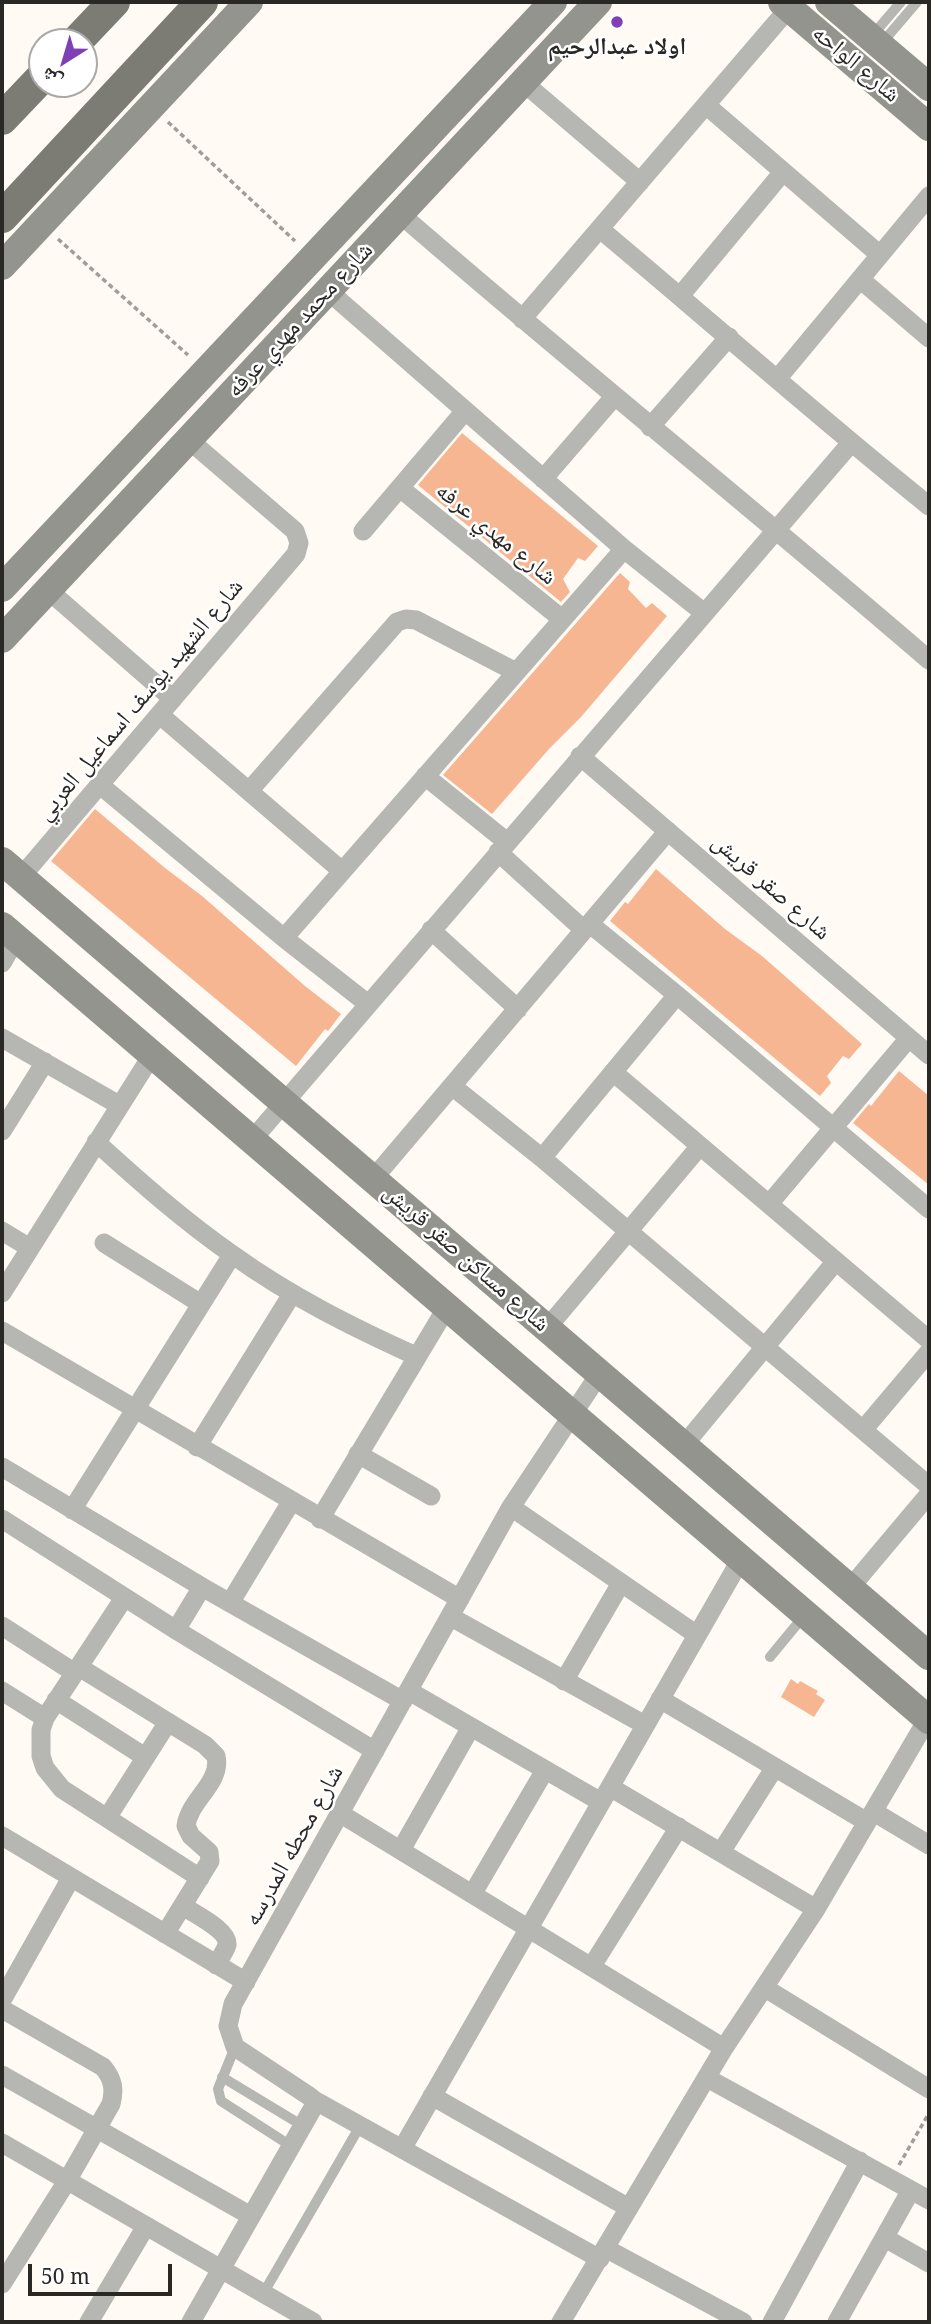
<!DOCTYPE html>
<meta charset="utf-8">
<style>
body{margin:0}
#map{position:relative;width:931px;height:2324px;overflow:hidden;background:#fffaf4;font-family:"Noto Serif","Noto Naskh Arabic",serif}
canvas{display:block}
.frame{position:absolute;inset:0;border:4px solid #2a2825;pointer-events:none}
.north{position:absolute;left:28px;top:28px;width:70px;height:70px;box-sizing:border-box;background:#fff;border:2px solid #aaa9a8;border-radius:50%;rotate:217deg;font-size:19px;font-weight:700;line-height:28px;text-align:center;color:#2a2825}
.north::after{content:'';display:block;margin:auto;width:24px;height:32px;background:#7f40b6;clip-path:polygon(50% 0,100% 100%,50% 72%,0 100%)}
.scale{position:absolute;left:28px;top:2264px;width:144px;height:32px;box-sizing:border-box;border:4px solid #2a2825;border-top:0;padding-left:9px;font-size:21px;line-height:24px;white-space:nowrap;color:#2a2825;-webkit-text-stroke:5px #fff;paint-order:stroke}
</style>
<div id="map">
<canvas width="931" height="2324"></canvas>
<div class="frame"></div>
<div class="north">ش</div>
<div class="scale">50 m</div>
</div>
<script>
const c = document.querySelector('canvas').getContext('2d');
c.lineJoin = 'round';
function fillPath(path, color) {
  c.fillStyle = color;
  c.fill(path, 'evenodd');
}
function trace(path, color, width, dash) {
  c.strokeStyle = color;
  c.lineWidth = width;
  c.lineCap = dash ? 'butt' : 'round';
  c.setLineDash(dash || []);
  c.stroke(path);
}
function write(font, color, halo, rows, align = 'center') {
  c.font = font + ' "Noto Serif","Noto Naskh Arabic",serif';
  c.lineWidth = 5;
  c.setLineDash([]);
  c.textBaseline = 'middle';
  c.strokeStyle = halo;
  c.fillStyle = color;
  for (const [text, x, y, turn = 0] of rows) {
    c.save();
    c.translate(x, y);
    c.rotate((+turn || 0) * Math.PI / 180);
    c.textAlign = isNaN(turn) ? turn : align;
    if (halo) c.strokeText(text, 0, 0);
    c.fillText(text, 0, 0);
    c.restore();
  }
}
fillPath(new Path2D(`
 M462,433L598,546L585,561L578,558L563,579L570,592L561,602L418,485Z
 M620,573L630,582L628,589L646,608L652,603L667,616L581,717L549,749L492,814L443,775Z
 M95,809L165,868L202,896L305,986L341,1014L328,1031L325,1029L296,1066L51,861Z
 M656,869L725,929L762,956L862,1044L849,1059L843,1056L827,1076L831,1083L820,1096L610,921L625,902L628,904Z
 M899,1071L929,1096V1185L853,1123L869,1104L871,1106Z
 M791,1679L798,1684L800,1681L818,1691L816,1694L825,1700L814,1717L781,1697Z`), '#f5b691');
trace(new Path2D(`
 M168,122L295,241
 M58,239L188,355
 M899,2165L929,2113`), '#a19d98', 3.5, [5, 3.5]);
trace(new Path2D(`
 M871,37L901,2
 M881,44L917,2
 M770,1657L803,1617
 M235,2047L218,2089L221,2101L291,2146
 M222,2077L303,2126
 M263,2294L360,2126`), '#b6b6b2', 10);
trace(new Path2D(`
 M523,82L640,182
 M706,105L880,255
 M399,213C574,365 754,509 929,660
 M600,229C710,321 817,416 929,506
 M860,279L929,338
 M327,290L624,549L703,612
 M680,296L783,172
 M522,319L789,8
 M778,378L929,196
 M650,427L729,337
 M543,479L614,397
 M400,488L562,619
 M363,531L465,411
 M48,590L173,699
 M160,715L342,871
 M580,756L929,1055
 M425,776L507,842
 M100,785L284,938L368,1004
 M249,791L397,622L406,619L416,620L516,672
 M498,852L584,930
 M21,877L296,554L299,543L295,531L189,440
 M590,924L677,995L929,1209
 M431,930L518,1009
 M284,938L624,549
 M2,963L16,939
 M2,1038L119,1105
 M613,1072L929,1340
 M452,1086L542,1158L929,1486
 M2,1131L45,1062
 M252,1140L851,443
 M96,1142C140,1182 184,1221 233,1255C290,1296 352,1327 416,1356
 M542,1158L677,995
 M373,1179L668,831
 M769,1204L909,1038
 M2,1231L30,1248
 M104,1243L201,1304
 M2,1293L152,1055
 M547,1328L700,1146
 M2,1331L460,1599
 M863,1430L929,1352
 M684,1445L836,1261
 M197,1447L292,1294
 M358,1454L431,1496
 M2,1467L202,1587L403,1701
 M511,1507L697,1635
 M72,1510L232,1255
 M2,1519L176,1630L375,1751
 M320,1519L447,1307
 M850,1588L929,1494
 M124,1598L45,1718L41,1730V1756L45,1768L62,1789L200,1878
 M230,1603L291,1502
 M451,1617L645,1725
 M2,1626L75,1673
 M176,1630L202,1587
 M79,1667L205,1745L216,1756C222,1783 189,1800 186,1826L191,1836L209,1852L210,1861L165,1934
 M564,1681L621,1583
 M2,1691L45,1718
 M409,1691L601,1802
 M660,1699L867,1822
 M56,1700L145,1757
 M610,1787L816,1909
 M874,1812L929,1845
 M341,1814L724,2048
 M107,1818L168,1722
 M2,1836L246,1982
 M401,1850L471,1727
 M721,1852L775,1767
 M473,1893L545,1770
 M183,1906C194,1914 229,1930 227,1945C225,1952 219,1959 216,1965
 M592,1966L679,1827
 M765,1988L929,2089
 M2,2000L71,1878
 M2,2009L103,2067C113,2079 115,2089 111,2104L67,2181L2,2284
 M2,2075L251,2216
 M707,2078L929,2200
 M432,2096L629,2208
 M314,2100L600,2259
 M2,2143L313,2322
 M402,2149L741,1559
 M885,2238L929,2263
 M605,2248L743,2322
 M89,2322L146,2226
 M191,2322L314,2106V2100L309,2096L235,2047L228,2026L233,2004L511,1507L600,1373
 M561,2322L724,2048L816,1909L928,1718
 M772,2322L860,2161
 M837,2322L911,2190`), '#b6b6b2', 19);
trace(new Path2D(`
 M782,2L929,127
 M829,2L929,87
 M2,266L249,2
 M2,588L553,2
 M2,639L598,2
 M2,861L929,1656
 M2,926L929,1720`), '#94948e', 28);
trace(new Path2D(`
 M76,42L114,2
 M2,119L42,77
 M2,217L202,2`), '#7c7c75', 32);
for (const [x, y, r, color] of [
 [617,22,7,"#7f40b6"]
]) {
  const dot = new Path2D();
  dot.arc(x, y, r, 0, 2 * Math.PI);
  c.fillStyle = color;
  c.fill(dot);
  trace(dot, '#fff', 2.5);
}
write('bold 24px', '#2a2825', '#fff', [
 ["اولاد عبدالرحيم",617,47]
]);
write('24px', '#2a2825', '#fff', [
 ["شارع الواحه",856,64,40],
 ["شارع محمد مهدي عرفه",300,320,-47],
 ["شارع مهدي عرفه",496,534,39],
 ["شارع الشهيد يوسف اسماعيل العربي",140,700,-50],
 ["شارع صقر قريش",771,887,41],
 ["شارع مساكن صقر قريش",466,1258,41],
 ["شارع محطه المدرسه",294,1846,-61]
]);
</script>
